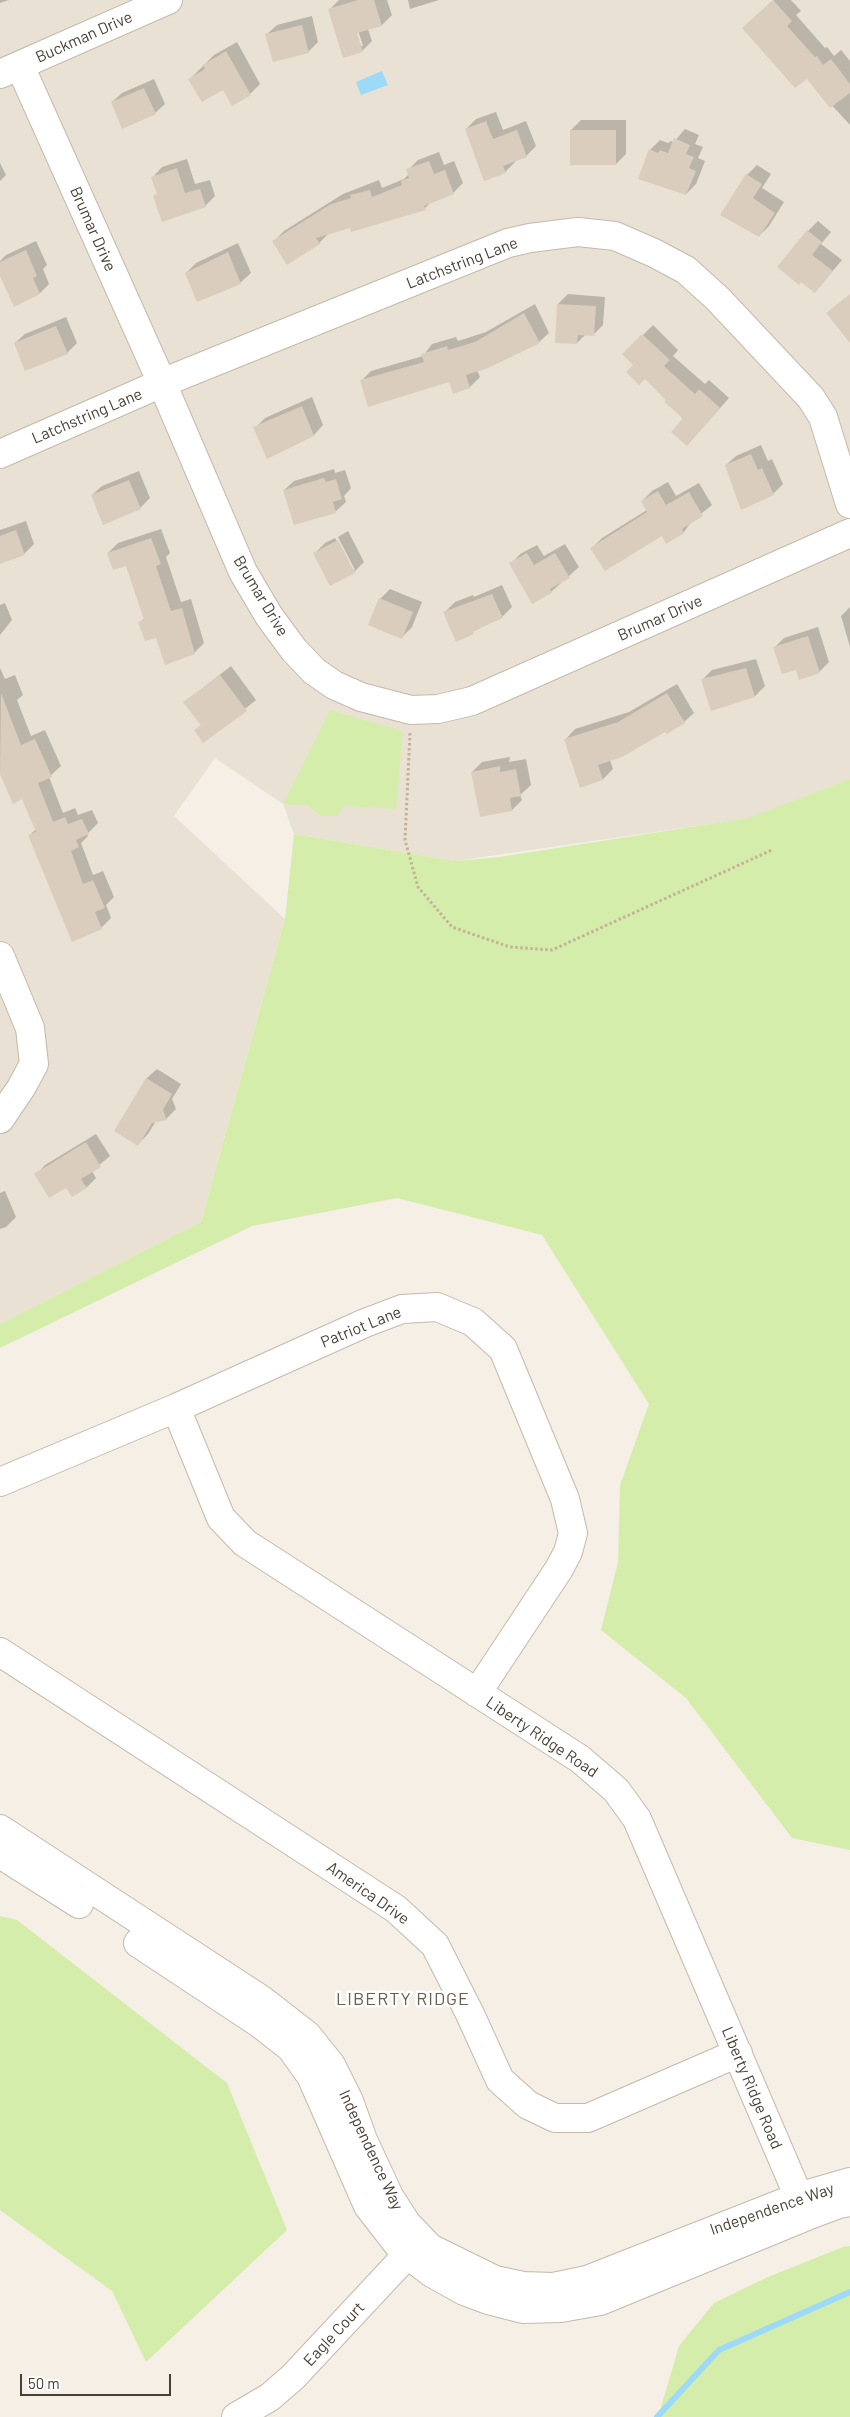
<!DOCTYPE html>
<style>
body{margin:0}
#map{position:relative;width:850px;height:2417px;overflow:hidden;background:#f5efe6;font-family:Barlow,sans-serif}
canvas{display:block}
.scale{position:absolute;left:20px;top:2374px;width:151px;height:22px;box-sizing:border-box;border:2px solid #483f34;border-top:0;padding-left:6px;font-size:15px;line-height:18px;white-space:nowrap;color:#483f34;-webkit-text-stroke:4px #fff;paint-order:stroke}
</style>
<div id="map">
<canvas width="850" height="2417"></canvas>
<div class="scale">50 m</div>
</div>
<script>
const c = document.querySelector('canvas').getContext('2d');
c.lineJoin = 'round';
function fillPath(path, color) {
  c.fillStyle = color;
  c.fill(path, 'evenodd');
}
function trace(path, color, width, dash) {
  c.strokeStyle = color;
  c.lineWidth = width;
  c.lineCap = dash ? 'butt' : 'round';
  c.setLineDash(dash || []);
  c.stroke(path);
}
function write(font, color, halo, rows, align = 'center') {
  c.font = font + ' Barlow,sans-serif';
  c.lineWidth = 5;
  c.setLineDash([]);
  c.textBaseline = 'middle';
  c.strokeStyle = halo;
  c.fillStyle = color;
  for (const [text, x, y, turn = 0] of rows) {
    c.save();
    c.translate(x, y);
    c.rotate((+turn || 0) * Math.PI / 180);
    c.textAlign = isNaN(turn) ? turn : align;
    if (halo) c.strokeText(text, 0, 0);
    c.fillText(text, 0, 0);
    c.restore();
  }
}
fillPath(new Path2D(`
 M0,0H850V779L752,818L455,861L294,834L283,804L215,758L174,816L285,919L201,1222L0,1324Z`), '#e9e1d4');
fillPath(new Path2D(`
 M330,710L403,731L396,809L344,806L337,816H321L308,805L283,804Z
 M850,779V1850L792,1838L686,1698L601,1630L618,1562L620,1485L649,1404L542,1235L397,1198L252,1226L0,1348V1324L201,1222L285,919L294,834L455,861L499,857L749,818Z
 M0,1916L17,1920L227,2083L287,2230L146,2362L112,2291L0,2210Z
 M850,2246V2417H658L679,2346L714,2303L768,2277L843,2247Z`), '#d5edab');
fillPath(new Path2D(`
 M382,71L388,85L361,95L356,82Z`), '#9cdaf7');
fillPath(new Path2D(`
 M0,0H9L0,3Z
 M339,0H387L392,15L382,25L368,29L372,41L362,51L330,9ZM357,27L363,46H360L354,28Z
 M408,0H439L410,9Z
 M774,0H791L801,11L796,15L825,48L827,47L834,56L841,50L850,61V125L753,19Z
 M312,16L318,42L308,52L267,34L277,25Z
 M237,42L260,84L250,94L232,104L224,88L190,79L214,55Z
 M154,79L165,104L155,113L112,102L122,93Z
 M496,112L503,130L526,121L536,146L526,156L514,160L515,162L505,172L466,129L476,119Z
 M581,120H626V154L616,164L571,130Z
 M685,129L699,135L695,144L703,147L698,158L705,161L696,184L686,194L650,150L660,140L668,143L671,141L674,142Z
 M439,152L444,165L454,161L463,183L453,193L432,201L425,208L329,233L319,243L274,241L284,231L343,194L379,180L382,188L404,179L409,174L408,170L418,160Z
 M187,159L195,184L210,180L215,196L205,206L154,196L158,193L153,177L162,167Z
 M0,163L6,175L0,181Z
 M757,165L771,174L762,188L784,202L769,226L759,236L747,175Z
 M818,221L831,232L821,244L842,260L815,292L808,231Z
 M36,241L47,265L43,269L49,284L40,293L0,273V261L6,255Z
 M238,243L251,273L241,282L198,301L186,273L196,263Z
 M568,294L605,297L603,325L594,334H586L577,343L558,304Z
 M535,304L549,333L539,342L477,370L480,377L470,387L454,392L450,380L361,381L371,371L423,356L432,344L456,337L458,341L486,332Z
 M66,317L77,343L67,353L15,343L25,334Z
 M653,325L678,350L673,356L705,384L709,380L729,398L697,434L624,354Z
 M312,397L323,425L314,435L268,458L255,428L265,418Z
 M761,445L768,461L772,459L783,484L773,494L726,465L736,456Z
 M334,469L335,473L345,470L351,488L344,496L346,502L336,511L294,524L284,490L294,481Z
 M139,471L150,498L140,508L92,495L102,486Z
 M668,482L676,496L699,483L712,505L692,521L684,532L667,542L662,535L592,548L602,538L647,510L642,501L652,491Z
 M26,521L34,544L24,554L0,563V530Z
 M161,529L170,553L166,557L181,602L191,599L204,643L194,653L156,636L140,622L145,618L126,564L108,553L118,543Z
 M348,531L364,562L354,572L315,553L325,543L335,538L352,570H355L338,537Z
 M565,544L579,567L551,592L511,564L520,554L537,545L544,556Z
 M502,585L512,607L502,617L456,640L445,612L455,602L473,595L474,597Z
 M390,589L422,602L412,627L402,637L380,599Z
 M5,603L12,620L0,635V605Z
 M850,607V647L841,616Z
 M818,627L829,662L819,672L797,668L774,648L784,638Z
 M756,659L765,686L755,696L702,680L712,670Z
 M231,666L256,700L204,742L202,724L185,702Z
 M0,668L5,679L15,675L23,695L17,700L31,736L45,730L61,766L49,777L63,813L75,808L78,815L92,810L98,823L87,834L88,836L81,843L93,875L103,871L114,897L106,905L111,918L101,928L29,836L36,829L23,798L14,802L0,770Z
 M677,684L694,713L684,722L665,730L610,760L613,769L603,779L581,786L566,739L575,729L629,712Z
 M510,757L509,762L526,759L531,785L520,795L522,800L512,810L472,772L482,762Z
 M157,1069L181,1084L172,1099L176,1109L166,1119L156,1121L148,1134L138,1144L147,1078Z
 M96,1134L110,1156L92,1171L96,1178L86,1188L67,1186L36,1175L45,1165Z
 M5,1191L16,1217L6,1227L0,1229V1193Z`), '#0003');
trace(new Path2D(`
 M657,2417L719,2350L850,2292`), '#9cdaf7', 6);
fillPath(new Path2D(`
 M358,0H374L382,26L357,33L363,52L343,58L328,9Z
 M773,0L792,21L787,26L815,57L817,56L823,65L831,59L850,84V93L830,108L807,79L795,88L742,28Z
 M302,25L309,53L273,62L265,34Z
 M226,51L251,95L232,106L223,90L202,102L188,79L205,69L203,65Z
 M144,88L156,114L122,129L111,102Z
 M486,121L493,139L517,130L527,157L503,166L506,173L484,181L465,129Z
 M570,130H616V165H570Z
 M674,138L690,145L686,154L694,157L689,168L696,171L686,195L638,179L649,149L658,153L660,150L668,153Z
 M429,161L434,174L445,170L454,194L424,206L426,210L351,232L350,228L316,238L320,244L287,265L272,241L331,204L351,198L350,195L370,190L372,197L402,185L401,181L409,178L406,169Z
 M177,168L185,193L200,189L206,207L162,222L153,196L157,194L151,177Z
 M746,174L762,184L753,198L775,213L759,237L720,215Z
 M807,230L822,242L812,255L833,271L815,293L801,282L799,285L777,267Z
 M26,250L37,276L33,278L40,294L14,307L0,276V262Z
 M228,252L241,284L197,302L185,273Z
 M850,294V343L826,313Z
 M557,304L596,306L594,336L578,335L577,344L555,343Z
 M524,313L540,343L488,368L466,375L470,388L453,394L449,382L368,407L360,380L424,362L421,354L447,346L448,350L475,342Z
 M56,326L68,354L25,371L14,343Z
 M642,334L670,360L664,366L695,394L699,389L720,408L687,446L671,432L683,418L664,402L666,400L645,379L639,385L626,372L633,365L622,354Z
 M302,406L314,436L267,459L253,427Z
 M751,454L758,470L762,468L774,495L741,510L725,465Z
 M324,478L326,482L336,479L342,499L333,502L336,513L294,525L283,490Z
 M129,480L141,509L103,525L91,495Z
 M658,491L666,505L689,492L703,516L682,529L684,533L666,544L662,536L605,571L590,548L647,512L641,501Z
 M16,530L25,555L0,564V536Z
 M151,538L161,564L156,566L171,611L182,608L195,654L165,665L156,638L145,641L138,622L144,620L126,566L113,570L107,553Z
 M338,540L355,573L330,586L313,553Z
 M527,553L534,565L555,553L570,578L550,589L552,593L532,604L509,563Z
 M492,594L503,618L473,631L474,634L456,642L443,612Z
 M379,598L413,612L402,639L368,625Z
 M808,636L820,673L799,680L796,670L782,674L773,647Z
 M746,668L755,697L711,711L701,679Z
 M220,675L247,711L203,743L194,730L201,725L183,702Z
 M1,693L21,745L35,739L52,777L38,783L53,822L65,817L68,824L82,819L89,834L76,840L79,847L71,851L83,884L93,880L105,908L95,912L102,929L72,942L28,835L36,832L22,799L13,804L0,774Z
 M667,693L685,723L667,734L665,732L622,757L598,765L603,780L580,788L564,739L618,722Z
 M500,766V772L516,769L521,796L510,798L512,811L480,817L471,772Z
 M146,1078L172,1094L163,1110L167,1120L152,1123L138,1146L114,1131Z
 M86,1142L101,1167L81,1179L87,1188L72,1197L66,1188L49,1198L34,1174Z`), '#dbcdbd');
const minor = new Path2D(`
 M20,66L162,383L243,572L269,616L294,650L314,671L334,685L361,697L411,710L438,709L472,701L850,533
 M0,74L168,0
 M0,454L162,383L508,243L530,238L578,232L615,236L654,253L686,270L718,299L811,398L823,417L850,504
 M0,956L30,1028L34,1064L21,1088L0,1119
 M176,1408L221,1518L245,1543L580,1759L616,1790L637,1819L807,2216
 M0,1482L176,1408L365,1323L402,1309L437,1307L473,1322L503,1349L565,1499L573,1533L568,1552L559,1569L477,1693
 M0,1652L396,1909L435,1945L470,2014L500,2080L528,2105L555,2118H588L738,2053
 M0,1829L262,2000L307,2035L331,2065L349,2101L363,2140L389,2196L407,2224L430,2248L495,2280L523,2286L553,2287L587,2280L798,2197L850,2182
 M0,1854L79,1904
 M138,1943L259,2023L291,2048L311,2076L368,2206L403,2251L432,2273L464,2291L488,2300L523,2309L561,2308L600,2301L807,2216L839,2204L850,2202
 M236,2417L270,2397L293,2377L421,2240`);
trace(minor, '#c4b9ab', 30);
trace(new Path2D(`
 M410,733L405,840L418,887L452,927L510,947L552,950L772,850`), '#c4b197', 3, [2.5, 2.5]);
trace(minor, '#fff', 28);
write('16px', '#483f34', '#fff', [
 ["Buckman Drive",84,37,-24],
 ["Brumar Drive",93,229,66],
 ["Latchstring Lane",462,263,-21],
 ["Latchstring Lane",87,416,-23],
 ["Brumar Drive",261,596,59],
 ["Brumar Drive",660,618,-24],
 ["Patriot Lane",361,1327,-22],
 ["Liberty Ridge Road",542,1737,34],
 ["America Drive",368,1893,35],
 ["Liberty Ridge Road",752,2088,67],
 ["Independence Way",371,2150,65],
 ["Independence Way",772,2209,-19],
 ["Eagle Court",334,2334,-47]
]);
c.letterSpacing = '1px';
write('18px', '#6c5c4b', '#fff', [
 ["LIBERTY RIDGE",403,1999]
]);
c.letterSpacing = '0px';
</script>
